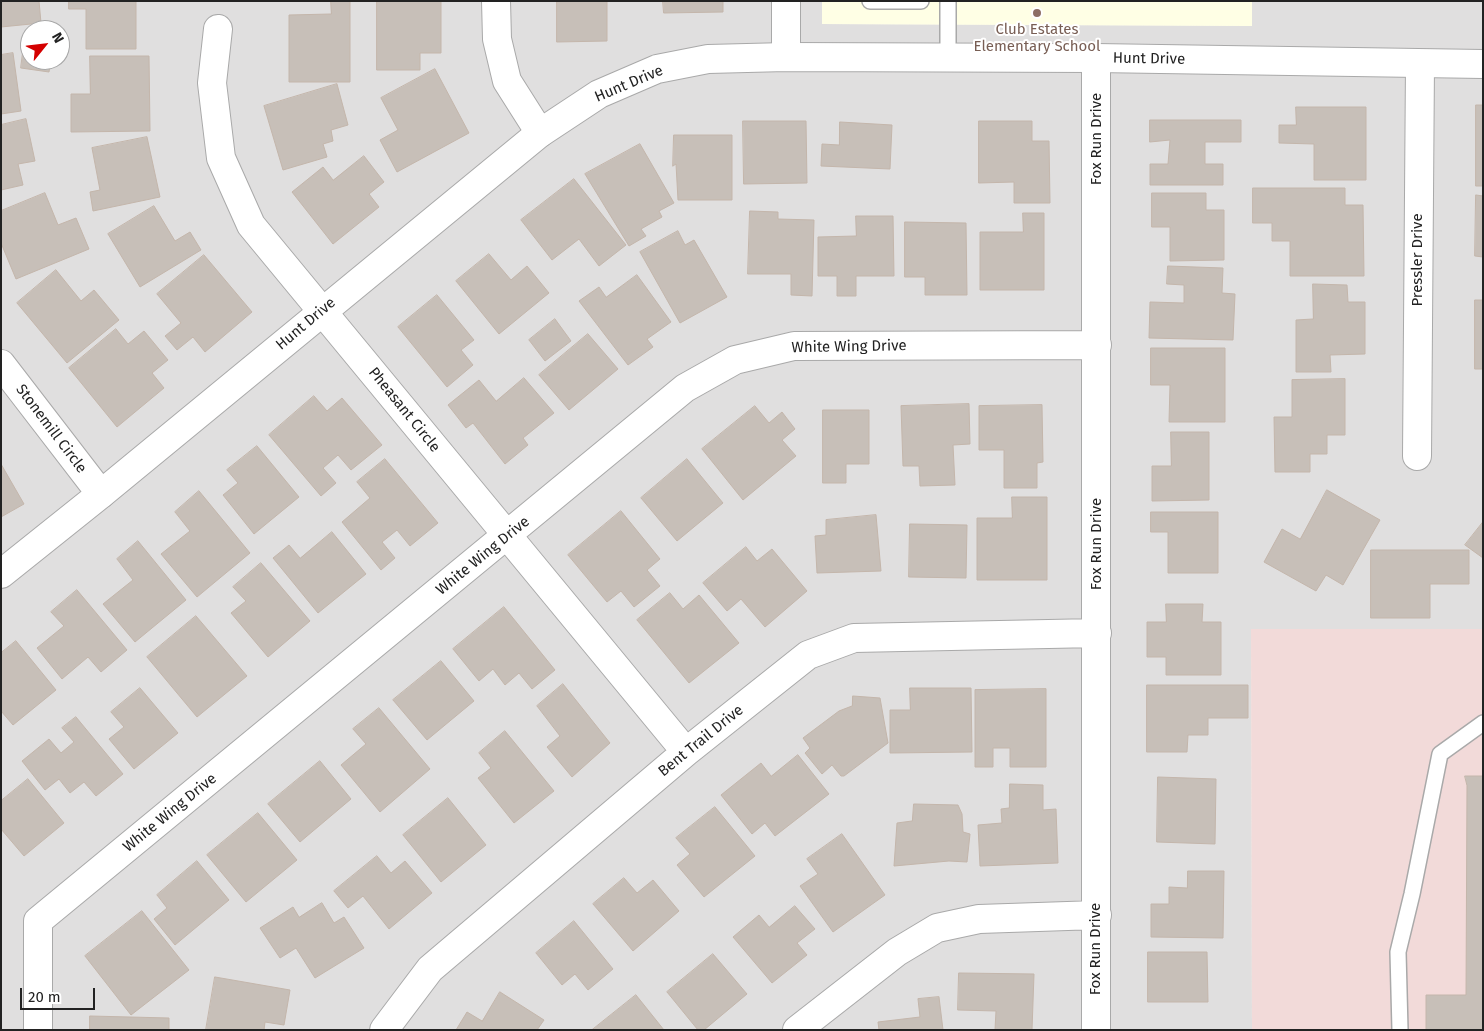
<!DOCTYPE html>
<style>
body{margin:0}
#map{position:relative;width:1484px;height:1031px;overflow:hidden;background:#f2efe9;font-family:"Fira Sans",sans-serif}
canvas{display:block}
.frame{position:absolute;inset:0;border:2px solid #222;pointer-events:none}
.north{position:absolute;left:20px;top:20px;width:50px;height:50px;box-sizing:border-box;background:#fff;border:1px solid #a7a7a7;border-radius:50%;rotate:61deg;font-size:14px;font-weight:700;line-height:20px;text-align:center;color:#222}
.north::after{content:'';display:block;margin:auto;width:18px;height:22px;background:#d40000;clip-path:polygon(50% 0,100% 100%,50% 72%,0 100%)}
.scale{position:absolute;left:20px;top:988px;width:75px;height:22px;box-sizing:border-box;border:2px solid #222;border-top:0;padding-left:6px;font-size:15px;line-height:18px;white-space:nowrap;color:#222;-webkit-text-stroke:4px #fff;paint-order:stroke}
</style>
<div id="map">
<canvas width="1484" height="1031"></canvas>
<div class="frame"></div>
<div class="north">N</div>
<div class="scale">20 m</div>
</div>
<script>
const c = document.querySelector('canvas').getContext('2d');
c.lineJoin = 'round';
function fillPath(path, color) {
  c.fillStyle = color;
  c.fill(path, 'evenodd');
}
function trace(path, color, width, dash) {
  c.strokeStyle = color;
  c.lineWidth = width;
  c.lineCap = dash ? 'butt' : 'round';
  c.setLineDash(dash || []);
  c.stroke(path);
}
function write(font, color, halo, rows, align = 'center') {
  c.font = font + ' "Fira Sans",sans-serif';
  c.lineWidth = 4;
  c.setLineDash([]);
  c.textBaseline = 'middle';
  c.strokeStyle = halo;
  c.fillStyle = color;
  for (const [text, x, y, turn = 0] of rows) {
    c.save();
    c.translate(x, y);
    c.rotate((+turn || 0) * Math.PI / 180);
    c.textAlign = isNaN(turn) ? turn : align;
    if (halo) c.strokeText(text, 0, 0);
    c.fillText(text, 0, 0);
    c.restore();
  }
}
fillPath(new Path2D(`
 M1,1H822V24L1252,26V1H1483V629H1251L1252,1030H1ZM30,30H60V60H30Z`), '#e0dfdf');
fillPath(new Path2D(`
 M1251,629H1483V1030H1252Z`), '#f2dad9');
fillPath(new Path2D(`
 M822,1H1252V26L822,24Z`), '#ffffe5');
const building = new Path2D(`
 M1,1H39L41,23L1,27Z
 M69,1H136V49H86V9H69Z
 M331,1H350V82H289V15L331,14Z
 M377,1H441V53H420V70H377Z
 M557,1H607V41L557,42Z
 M663,1H723V12L664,13Z
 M25,37L30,38V60H51L49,72L21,68Z
 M13,53L21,111L1,114V55Z
 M90,56H149L150,131L71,132V94H90Z
 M435,69L469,133L397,172L380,140L398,130L381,98Z
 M337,84L348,125L331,130L333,141L323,144L327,157L283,170L264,106Z
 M1476,105H1483V186H1476Z
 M1296,107H1366V180H1314V144L1279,143V125H1296Z
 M26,119L35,161L18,164L23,185L1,190V125Z
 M1150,120H1241V142H1205V164H1223V185H1150V164H1168L1170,140L1150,142Z
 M743,121H806L807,183L744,184Z
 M979,121H1032V141H1049L1050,203H1014V182L979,183Z
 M840,122L892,125L890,169L821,166L822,144L839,145Z
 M674,135H732V200H678L676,164L673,166Z
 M147,137L160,197L93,211L90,192L100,190L92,148Z
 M640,144L674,203L659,211L662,217L641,229L646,236L629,246L585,174Z
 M364,156L384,182L369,194L379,207L333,244L292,192L323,167L333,180Z
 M574,179L626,245L599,266L579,239L552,260L521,220Z
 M1253,188H1345V205H1363L1364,276H1290V241H1272V223H1253Z
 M45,193L58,225L76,218L89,249L16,279L1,243V211Z
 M1152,193H1206V210H1224V260L1170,261V227H1152Z
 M1476,195L1483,196V257L1475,256Z
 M154,206L175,241L190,232L201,250L140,287L108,234Z
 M750,211L778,212V219L814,220L812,296L791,295V274H748Z
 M1023,213H1044V290H980V232H1023Z
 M856,216H893L894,276H856V296H837V276H818V237L856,236Z
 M905,222L966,223L967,295H925V277H905Z
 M678,231L685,245L694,240L727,297L680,323L640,252Z
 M489,254L511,280L527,266L549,293L499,334L456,281Z
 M204,255L252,312L205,352L193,337L177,350L165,336L181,323L157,294Z
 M1168,266L1223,268L1222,293L1235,294L1233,340L1149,338L1150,302L1184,303V285L1167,284Z
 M56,270L81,301L94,290L119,320L67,363L17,303Z
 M637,275L671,322L647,339L653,347L628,365L579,301L599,287L606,297Z
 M1313,284L1347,285L1348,302H1365V354L1330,355L1331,372H1296V320L1313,319Z
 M437,295L474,340L461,350L473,365L447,387L398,327Z
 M1475,300H1483V369H1475Z
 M555,319L571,341L545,361L529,340Z
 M116,329L128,344L144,331L168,360L152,373L164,388L117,427L69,368Z
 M588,334L618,369L569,410L539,375Z
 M1151,348H1225V422H1169L1170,385H1151Z
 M524,378L554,413L523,438L528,445L505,464L473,423L466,428L448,405L479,380L496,401Z
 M1345,379V435H1327V454H1310V472H1275L1274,417H1292V380Z
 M314,396L327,411L342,398L382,445L351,470L338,455L323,468L336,483L321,496L269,435Z
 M969,404L970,444L953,445L955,485L920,486L919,466H903L901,406Z
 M1042,405L1043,462L1037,463V488H1004V450H979V406Z
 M755,406L769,423L782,412L795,429L782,440L796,456L743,500L702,449Z
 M823,410H869V464H846V483H823Z
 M1171,432H1209V500L1152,501V466H1171Z
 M257,446L299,497L254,534L223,495L238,483L227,470Z
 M385,459L438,523L410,546L397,530L382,542L395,558L381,570L342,522L370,498L357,482Z
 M687,459L723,503L677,541L641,498Z
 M1,464L24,504L1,517Z
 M1327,490L1380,520L1343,585L1326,575L1316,591L1264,562L1282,529L1300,539Z
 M199,491L250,553L197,597L161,554L190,531L175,512Z
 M1012,497H1047V580H977V518H1012Z
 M621,511L660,559L647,570L660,586L634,607L621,591L607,602L568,555Z
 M1151,512H1218V573H1168V532H1151Z
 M876,515L881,571L817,573L815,536L826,535V520Z
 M1483,522V558L1465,545Z
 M910,524L967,525L966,578L909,577Z
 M332,532L366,574L318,613L273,558L289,545L300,558Z
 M138,541L186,600L135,642L103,604L133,580L117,559Z
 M746,547L757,561L772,549L807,591L765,627L741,599L727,611L703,583Z
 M1371,550H1469V584H1430V618H1371Z
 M261,563L310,621L268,657L231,613L246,601L233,587Z
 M77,590L127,650L101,672L88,657L62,679L37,648L64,626L51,612Z
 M670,593L683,609L699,595L739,643L689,683L637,620Z
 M1166,604H1203L1202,622H1221V675H1166V657H1147V622H1166Z
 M504,607L555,670L532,689L519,673L505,685L493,669L479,681L453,649Z
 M196,616L247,676L197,717L147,657Z
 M16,641L56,690L13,725L1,711V653Z
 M441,661L474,701L427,740L393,700Z
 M563,684L610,743L572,777L547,747L560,736L537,706Z
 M1147,685H1248V718H1208V735H1188L1187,752H1147Z
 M140,688L178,733L134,769L109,739L124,727L111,712Z
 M910,688H971L972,752L890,753V710H910Z
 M1046,689V767H1010V748H993V767H975V690Z
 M853,696L880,698L888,743L844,776H841L832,765L822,774L805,753L810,748L803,738L839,711L852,706Z
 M379,708L430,769L380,812L341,765L366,744L353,729Z
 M76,717L123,774L96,796L84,782L70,793L59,779L45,790L22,761L49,739L61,753L74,742L62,728Z
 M505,731L554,791L514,823L478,778L491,768L479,753Z
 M798,755L829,794L775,836L765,823L752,834L721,795L761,763L771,776Z
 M320,761L351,799L300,842L268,804Z
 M1465,776H1483V1030H1426V995H1466L1467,786Z
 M1158,777L1216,779L1215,844L1157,842Z
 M28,779L64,823L24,856L1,829V801Z
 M1010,784L1043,785V810L1056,809L1058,863L980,866L978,825L1002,823L1001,809L1009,808Z
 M448,798L486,845L441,882L403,835Z
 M914,804L958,805L962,814L963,832L970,834L967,862L949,861L894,866L897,823L912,821Z
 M715,807L755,856L704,897L677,865L690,854L676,838Z
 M258,813L297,860L246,902L207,855Z
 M842,834L885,895L833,932L800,886L818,874L807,859Z
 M377,856L391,873L405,861L432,893L389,929L363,896L348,908L334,891Z
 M197,861L229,900L175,945L154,919L167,908L157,895Z
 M1188,871H1224L1223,938L1151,937V904H1169V887L1187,888Z
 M624,878L637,893L653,880L679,911L633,951L593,904Z
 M322,903L334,923L344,917L364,948L315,978L296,948L280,958L260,928L293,907L299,917Z
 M795,906L815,929L797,943L807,955L772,983L733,937L759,915L769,927Z
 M142,911L189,970L131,1015L85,956Z
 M574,921L613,969L588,990L575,974L562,985L536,953Z
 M1148,952H1207L1208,1002H1148Z
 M713,954L747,994L704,1030H698L667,992Z
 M959,973L1034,974L1032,1030H995L996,1011L958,1010Z
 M215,977L290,990L284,1025L265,1022L264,1030H206Z
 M500,992L544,1020L537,1030H456L467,1012L482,1021Z
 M636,995L664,1030H592Z
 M939,997L943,1030H879L878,1022L920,1017L918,999Z
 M90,1016L169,1018V1030H90Z`);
fillPath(building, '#c7bfb8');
trace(building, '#c4b6ab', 1);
const service = new Path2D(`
 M870,1H921
 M948,1V58
 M1400,1030L1398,952L1412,894L1440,754L1483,723`);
const minor = new Path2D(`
 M496,1L497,39L507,81L540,133
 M218,29L212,83L221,158L251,225L686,752
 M786,57V1
 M1,364L101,494
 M1417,456L1420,64
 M38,1030V921L685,388L735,360L794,346L1097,345
 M384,1030L430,969L686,752L808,655L854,638L1097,633
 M797,1030L897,952L937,928L979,919L1097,915
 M1096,1030V58`);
const tertiary = new Path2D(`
 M1,574L101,494L540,133L599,94L657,69L708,59L786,57L1096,58L1483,64`);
trace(service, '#a9a9a9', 18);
trace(minor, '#a9a9a9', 30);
trace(tertiary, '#a9a9a9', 30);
trace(service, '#fff', 15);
trace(minor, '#fff', 28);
trace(tertiary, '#fff', 28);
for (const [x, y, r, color] of [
 [1037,13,5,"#8d6e63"]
]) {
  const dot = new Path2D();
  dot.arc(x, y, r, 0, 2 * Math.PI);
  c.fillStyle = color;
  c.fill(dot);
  trace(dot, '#fff', 2);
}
write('15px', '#785e54', '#fff', [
 ["Club Estates",1037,30],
 ["Elementary School",1037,47]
]);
write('15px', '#222', '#fff', [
 ["Hunt Drive",1149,59,1],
 ["Hunt Drive",629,84,-23],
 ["Fox Run Drive",1097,139,-90],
 ["Pressler Drive",1418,260,-90],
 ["Hunt Drive",306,324,-40],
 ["White Wing Drive",849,347,-1],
 ["Pheasant Circle",404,410,51],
 ["Stonemill Circle",51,429,53],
 ["Fox Run Drive",1097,544,-90],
 ["White Wing Drive",483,556,-39],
 ["Bent Trail Drive",701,741,-39],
 ["White Wing Drive",170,813,-39],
 ["Fox Run Drive",1096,949,-90]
]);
</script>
